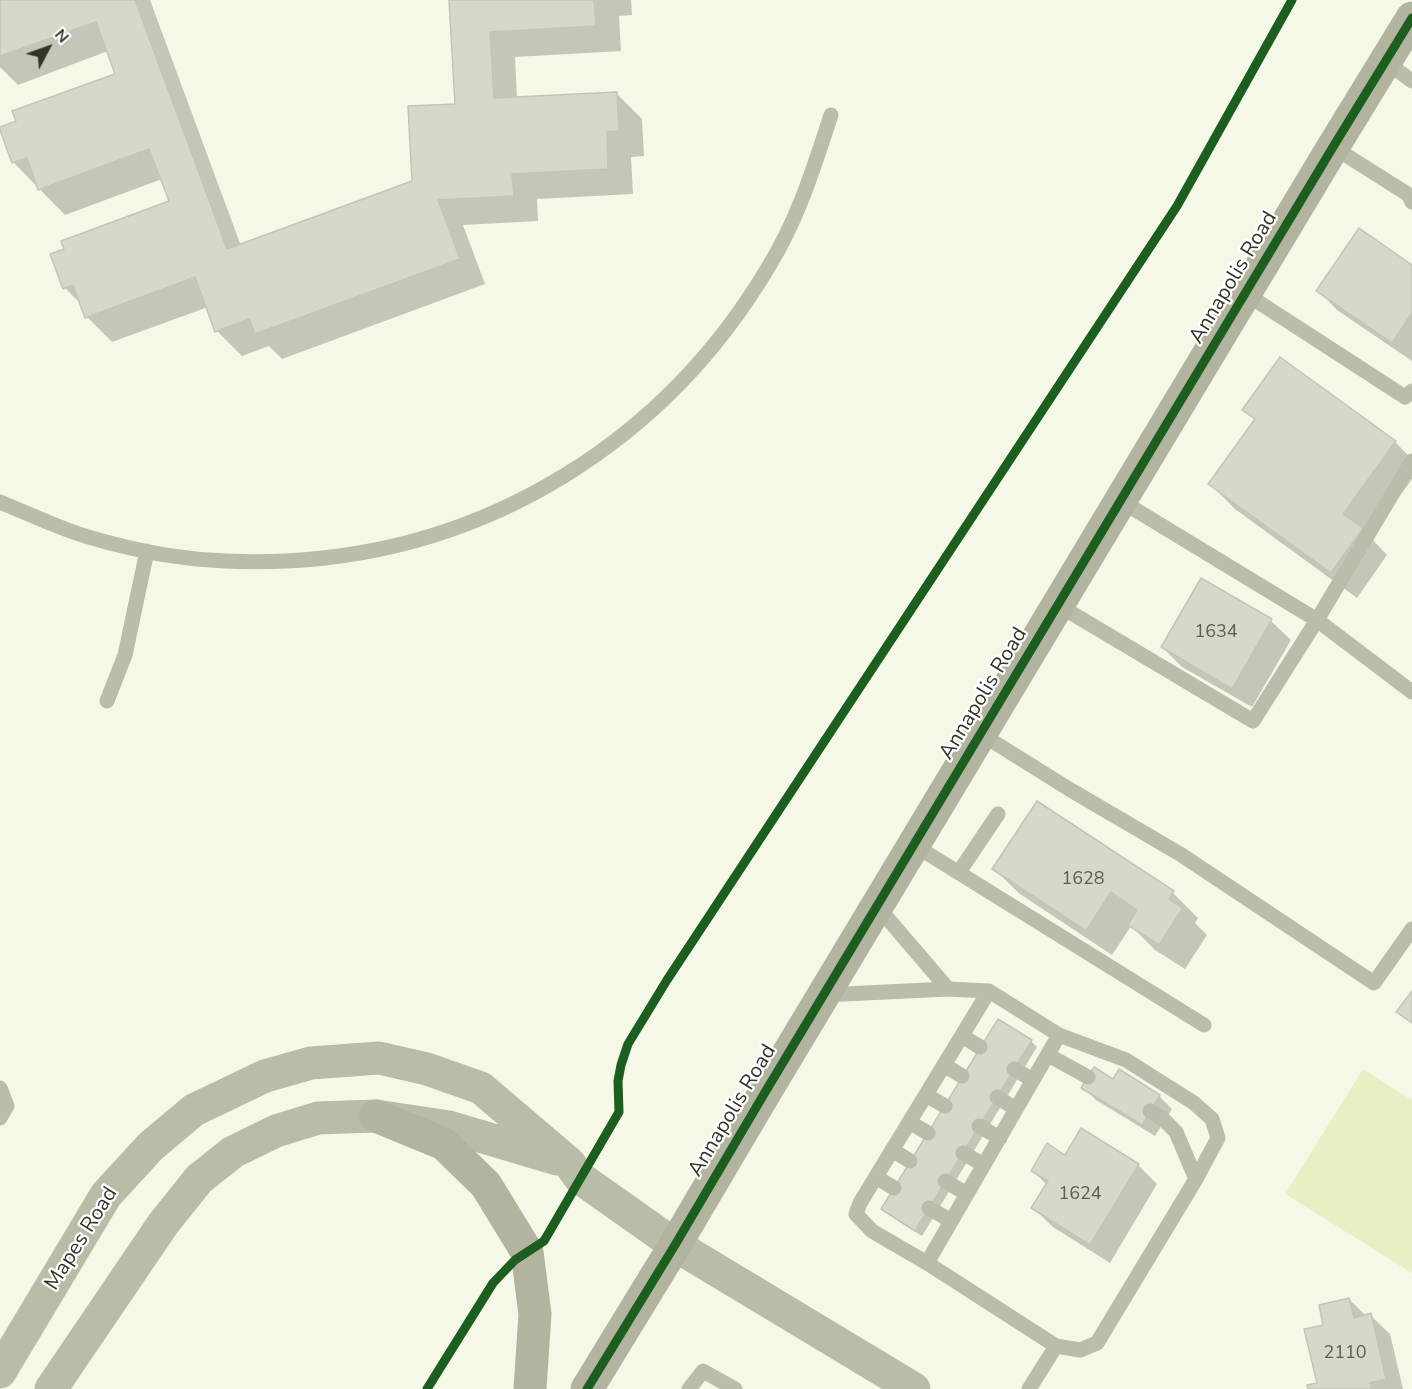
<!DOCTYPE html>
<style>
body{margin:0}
#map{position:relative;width:1412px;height:1389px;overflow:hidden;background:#f5f8e7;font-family:"Nunito Sans",sans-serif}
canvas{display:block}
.north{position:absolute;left:18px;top:18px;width:60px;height:60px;-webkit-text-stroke:4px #fff;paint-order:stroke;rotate:49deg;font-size:16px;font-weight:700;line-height:24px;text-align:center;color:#333429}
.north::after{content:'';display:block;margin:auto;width:21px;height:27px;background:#333429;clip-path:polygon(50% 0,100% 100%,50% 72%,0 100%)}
</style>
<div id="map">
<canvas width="1412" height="1389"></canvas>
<div class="north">N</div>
</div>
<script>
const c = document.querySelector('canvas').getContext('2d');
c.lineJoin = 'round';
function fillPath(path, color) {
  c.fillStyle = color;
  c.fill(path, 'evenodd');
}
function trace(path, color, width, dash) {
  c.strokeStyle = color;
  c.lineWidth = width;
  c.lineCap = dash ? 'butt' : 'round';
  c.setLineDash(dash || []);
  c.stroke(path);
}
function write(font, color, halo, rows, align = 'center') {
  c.font = font + ' "Nunito Sans",sans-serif';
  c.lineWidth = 4.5;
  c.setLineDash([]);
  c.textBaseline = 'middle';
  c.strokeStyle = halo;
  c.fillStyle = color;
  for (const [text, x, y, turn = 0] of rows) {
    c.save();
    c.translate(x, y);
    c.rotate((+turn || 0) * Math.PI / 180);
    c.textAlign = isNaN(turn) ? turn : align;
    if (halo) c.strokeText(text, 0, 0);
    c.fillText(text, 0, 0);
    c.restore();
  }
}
fillPath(new Path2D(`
 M1363,1069L1412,1100V1273L1285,1194Z`), '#e9efc5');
fillPath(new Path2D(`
 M0,0H150L241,246L414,182L457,106L451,0H631L632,15L619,16L621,51L515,57L517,98L616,93L642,119L644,156L631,157L633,194L537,199L538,221L463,225L485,284L282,359L269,346L242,356L217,331L208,307L112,342L87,317L83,306L65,288L171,202L162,179L65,215L14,163L1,129L117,75L108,51L18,85L0,67Z
 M1412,267V361L1337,310L1318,290Z
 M1244,409L1395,442L1412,459V479L1370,537L1387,555L1357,598L1235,509L1210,484L1255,420Z
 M1201,580L1271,621L1291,640L1252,707L1182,667L1162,647Z
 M994,869L1173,893L1198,918L1195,923L1207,935L1185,969L1155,950L1131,926L1112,955L1020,894Z
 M1031,1041L1037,1047L922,1236L889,1215L883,1209Z
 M1114,1081L1159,1096L1172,1109L1155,1136L1096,1100L1083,1087Z
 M1066,1157L1138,1165L1157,1184L1110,1263L1053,1227L1033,1208L1047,1185L1032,1170Z
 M1349,1299L1366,1316L1370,1315L1390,1334L1403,1389H1309L1319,1385L1325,1326Z`), '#0003');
const building = new Path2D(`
 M0,0H135L227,249L412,181L408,106L455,104L449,0H594L596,26L490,32L494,98L617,92L619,131L607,132L608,169L512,174L514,196L438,200L460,259L255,334L249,319L215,332L195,277L85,318L73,285L63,289L50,254L64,249L61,241L169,201L149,149L38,190L27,158L12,163L0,130V127L16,121L12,111L115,74L96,22L0,56Z
 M1359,228L1412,265V313L1392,343L1316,291Z
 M1280,357L1396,441L1343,514L1363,528L1331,573L1208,484L1255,419L1242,410Z
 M1201,578L1272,619L1232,689L1161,647Z
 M1037,801L1174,891L1169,899L1183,908L1159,945L1128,925L1137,910L1111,892L1086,931L992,869Z
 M1412,991V1023L1396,1012Z
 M998,1019L1032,1040L915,1231L881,1209Z
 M1094,1067L1113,1079L1119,1069L1160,1095L1142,1125L1081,1088Z
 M1081,1128L1139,1164L1090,1245L1031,1208L1048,1181L1031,1171L1047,1143L1065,1155Z
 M1349,1298L1354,1318L1371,1313L1386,1379L1370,1383L1372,1389H1308L1307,1385L1317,1383L1304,1329L1323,1325L1319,1305Z`);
fillPath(building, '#d6d8ca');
trace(building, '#c4c5b8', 1.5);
trace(new Path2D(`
 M1386,62L1412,81
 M1333,147L1409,195L1412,202
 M1246,294L1405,397L1412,391
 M1121,501L1317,620L1412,692
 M0,502C24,512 48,523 73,532C96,540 121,546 144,551C191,561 239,563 286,561C490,551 666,440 769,266C798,219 814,167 831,115
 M1058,605L1253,721L1317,620L1412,461
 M107,701L125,655L147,551
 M981,734L1069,789L1180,854L1374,983L1412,929
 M914,845L1204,1025
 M959,872L998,814
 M877,906L948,989
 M989,991L860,1203L856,1214L872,1231L927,1263L1056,1346
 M823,995L948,989L989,991L1059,1035L1126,1060L1194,1103L1212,1119L1218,1138L1196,1179L1097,1343L1080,1350L1056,1346L1029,1389
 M962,1036L980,1047
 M1048,1055L1088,1077
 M944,1065L962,1076
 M1014,1069L1033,1080
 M0,1088L7,1106L0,1118
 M926,1095L945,1106
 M997,1097L1016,1109
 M1150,1111L1163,1119L1176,1132L1196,1179
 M909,1122L928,1133
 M979,1126L1000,1138
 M892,1150L910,1161
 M963,1153L984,1165
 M876,1177L894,1188
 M945,1181L967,1194
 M929,1208L951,1221
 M927,1263L1059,1035
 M689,1389L703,1371L735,1389`), '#babcac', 15);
trace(new Path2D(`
 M0,1372L106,1195L151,1146L194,1110L265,1076L311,1063L379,1058L427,1069L481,1088L569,1163L580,1178L675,1245L914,1389
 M51,1389L163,1224L199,1179L233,1152L276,1131L318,1118L376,1116L449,1127L557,1159`), '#b9bca7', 33);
trace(new Path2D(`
 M376,1116L444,1144L486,1185L527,1252L535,1314L530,1389
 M587,1389L675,1245L764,1094L1333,147L1412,18`), '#b2b4a0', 33);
trace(new Path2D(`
 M427,1389L493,1283L515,1260L544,1241L619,1112L618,1081L621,1065L628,1044L667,980L1177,206L1292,0
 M587,1389L675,1245L764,1094L1333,147L1412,18`), '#1b5e20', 9);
write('18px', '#5c5d51', null, [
 ["1634",1216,633],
 ["1628",1083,880],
 ["1624",1080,1195],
 ["2110",1345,1354]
]);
write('21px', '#333429', '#fff', [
 ["Annapolis Road",1234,278,-59],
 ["Annapolis Road",984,694,-59],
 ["Annapolis Road",733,1111,-59],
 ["Mapes Road",82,1239,-58]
]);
</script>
